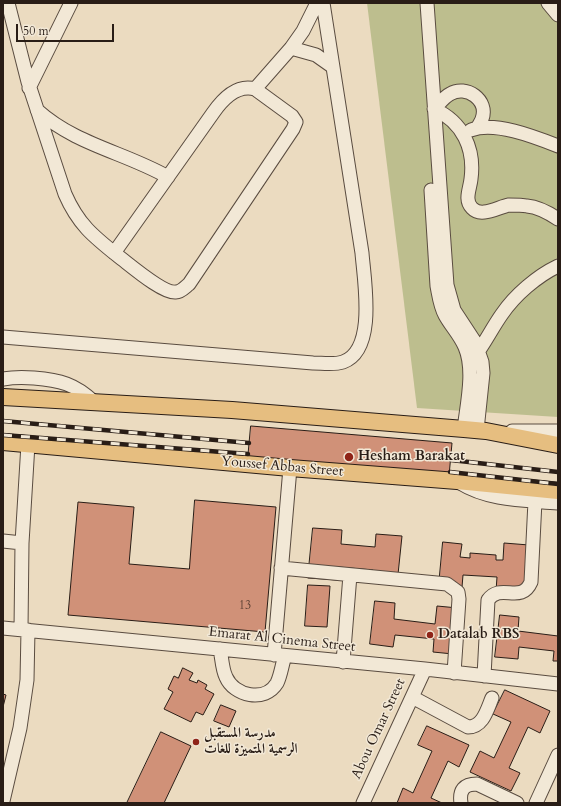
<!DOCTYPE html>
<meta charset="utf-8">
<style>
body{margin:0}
#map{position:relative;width:561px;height:806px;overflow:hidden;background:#ebdbc0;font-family:Cardo,serif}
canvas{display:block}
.frame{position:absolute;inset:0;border:4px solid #291d16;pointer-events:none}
.scale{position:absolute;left:16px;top:24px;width:98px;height:18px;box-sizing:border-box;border:2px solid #291d16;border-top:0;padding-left:5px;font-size:12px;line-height:14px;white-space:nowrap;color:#291d16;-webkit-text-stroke:3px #f2e8d6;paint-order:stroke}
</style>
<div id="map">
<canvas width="561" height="806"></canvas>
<div class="frame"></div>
<div class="scale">50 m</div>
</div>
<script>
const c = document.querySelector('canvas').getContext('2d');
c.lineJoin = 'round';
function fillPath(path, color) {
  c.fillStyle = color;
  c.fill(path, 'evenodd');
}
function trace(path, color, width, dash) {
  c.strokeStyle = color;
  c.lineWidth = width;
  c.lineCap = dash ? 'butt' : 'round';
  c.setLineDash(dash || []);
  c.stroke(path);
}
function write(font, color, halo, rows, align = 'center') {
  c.font = font + ' Cardo,Amiri,serif';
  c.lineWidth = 3;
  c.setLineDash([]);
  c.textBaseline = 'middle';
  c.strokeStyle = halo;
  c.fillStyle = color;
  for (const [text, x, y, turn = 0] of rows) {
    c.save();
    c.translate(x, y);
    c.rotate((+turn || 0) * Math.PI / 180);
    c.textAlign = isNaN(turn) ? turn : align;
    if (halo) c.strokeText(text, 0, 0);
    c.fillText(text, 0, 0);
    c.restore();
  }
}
fillPath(new Path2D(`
 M367,3H558V417L417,408Z`), '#bdbe8e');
const building = new Path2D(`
 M251,426L452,443L448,487L247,470Z
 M195,500L276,507L265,632L68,615L78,502L134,507L129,564L189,569Z
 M313,528L342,530L341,544L375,547L376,534L402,536L397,584L376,582L373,570L338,567L337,580L308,578Z
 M443,542L462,544L460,557L470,558V553L496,555V560H503L504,543L529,545L525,594L496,591L497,577L463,575L462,587L439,585Z
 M308,585L330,586L327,627L305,626Z
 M375,601L395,603L394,619L435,624L437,606L458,608L453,654L433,652L434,639L395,635L393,647L370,644Z
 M500,615L519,617L518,631L558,636V661H553L554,651L519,647L518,659L495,657Z
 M183,668L193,673L189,680L197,683L198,680L207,685L205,689L214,694L203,715L196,712L191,722L164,709L173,692L168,689L174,676L178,678Z
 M505,690L550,711L540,733L528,727L509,768L520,773L511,791L470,772L480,751L494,758L511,722L493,714Z
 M3,694L6,695L3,707Z
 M221,705L236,711L229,727L214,721Z
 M427,726L469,745L459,767L448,761L431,798L442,803H397L403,788L413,793L432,751L418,745Z
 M161,732L191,746L164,803H127Z`);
fillPath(building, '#d09178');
trace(building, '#291d16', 1);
const minor = new Path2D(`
 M8,3L28,82L65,194C78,224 93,236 118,256C129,264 163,294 176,292C181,292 185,287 189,284L293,129L296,122L292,116L255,89C237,84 222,100 213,113L114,253
 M427,3L447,285L454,310L475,342L482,362L483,373L477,430
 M548,3L558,15
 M291,48L316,55L333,67
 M29,88L71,3
 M255,89L291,48L303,31L317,3
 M37,110C76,145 124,152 168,177
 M478,127C479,124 481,122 482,119C489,100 466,84 450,94C444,97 439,104 434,109C463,122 475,149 471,179C470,189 464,200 472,208C481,218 498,207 509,205C515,205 522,205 527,206C539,207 549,213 558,219
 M471,130C495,121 535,137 558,146
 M431,190L437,286C439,296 440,306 445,315C451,326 460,335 465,347C475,370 467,404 464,429
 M3,337L313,363C322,363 334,365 343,362C377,350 364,280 362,253L323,3
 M475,356C485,343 492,328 502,314C515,295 537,276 558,266
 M3,379C14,377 23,377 34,378C60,380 75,384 94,402
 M512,431H558
 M460,483C489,501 525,500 558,503
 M3,541L22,543
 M281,568L447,584L458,592L459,599L454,673
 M3,628L425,669L558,684
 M21,629L22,543L28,444
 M220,649C222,658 222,669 226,677C234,696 265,703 277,683C281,675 282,664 285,656
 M274,655L290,468
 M343,662L350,575
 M484,676L488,600C501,582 521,605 531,582L535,501
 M412,697L468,727C483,727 487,710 492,698
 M3,801L20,728L27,680L28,630
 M363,803L425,669
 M461,803C459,790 464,784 477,784L517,803
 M536,803L558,755`);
const major = new Path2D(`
 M3,397L232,410L464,429L486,431L558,445
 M3,442L290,468L457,481L558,491`);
trace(minor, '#5a4c40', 15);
trace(major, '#291d16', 18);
trace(minor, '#f2e8d6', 13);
trace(major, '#e6be80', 16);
const rail = new Path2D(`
 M3,421L249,443
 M3,435L248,454
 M451,460L558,472
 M450,472L558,484`);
trace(rail, '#291d16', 4.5);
trace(rail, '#f2e8d6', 3, [9]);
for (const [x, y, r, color] of [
 [349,457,5,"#8f2418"],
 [430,635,4,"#8f2418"],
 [196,742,4,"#8f2418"]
]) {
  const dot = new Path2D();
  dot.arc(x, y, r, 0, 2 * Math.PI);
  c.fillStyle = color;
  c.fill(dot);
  trace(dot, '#f2e8d6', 1.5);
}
write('12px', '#533a2e', null, [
 ["13",245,606]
]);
write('bold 14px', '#291d16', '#f2e8d6', [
 ["Hesham Barakat",358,457],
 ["Datalab RBS",438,635],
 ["مدرسة المستقبل",204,734],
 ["الرسمية المتميزة للغات",204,750]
], 'left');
write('14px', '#291d16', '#f2e8d6', [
 ["Youssef Abbas Street",282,467,5],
 ["Emarat Al Cinema Street",282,640,6],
 ["Abou Omar Street",379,729,-65]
]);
</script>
